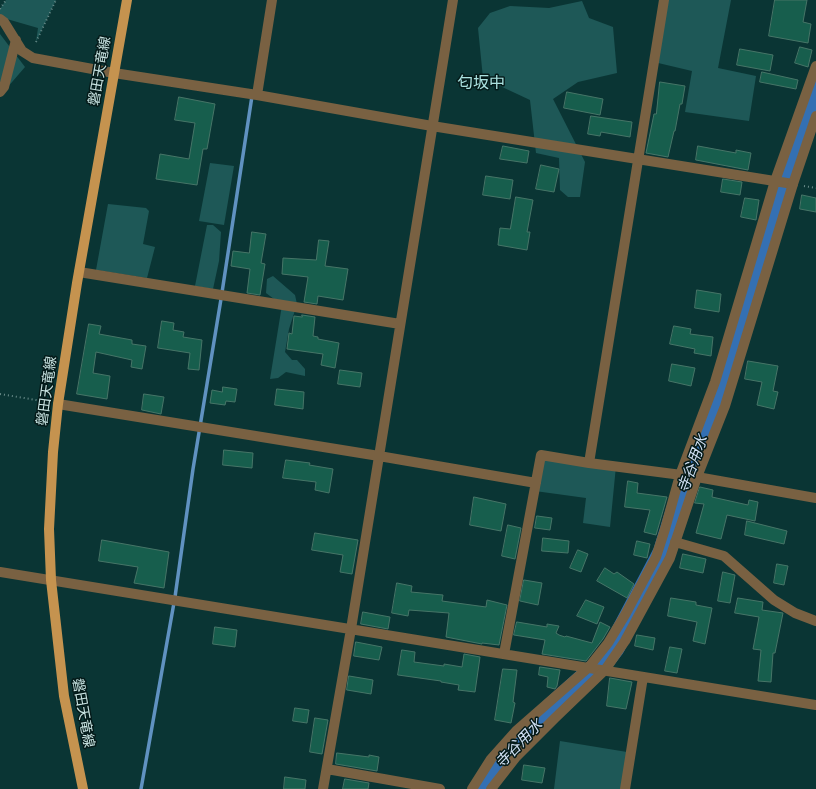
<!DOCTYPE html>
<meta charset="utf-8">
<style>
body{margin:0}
canvas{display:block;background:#0a3534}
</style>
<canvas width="816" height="789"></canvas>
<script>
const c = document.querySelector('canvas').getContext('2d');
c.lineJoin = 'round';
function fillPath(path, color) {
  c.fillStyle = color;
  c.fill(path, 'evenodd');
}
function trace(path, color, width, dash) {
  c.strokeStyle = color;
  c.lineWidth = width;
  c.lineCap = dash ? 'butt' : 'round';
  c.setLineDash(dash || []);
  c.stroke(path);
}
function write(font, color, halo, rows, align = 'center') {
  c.font = font + ' Quicksand,"Noto Sans JP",sans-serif';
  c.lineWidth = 3;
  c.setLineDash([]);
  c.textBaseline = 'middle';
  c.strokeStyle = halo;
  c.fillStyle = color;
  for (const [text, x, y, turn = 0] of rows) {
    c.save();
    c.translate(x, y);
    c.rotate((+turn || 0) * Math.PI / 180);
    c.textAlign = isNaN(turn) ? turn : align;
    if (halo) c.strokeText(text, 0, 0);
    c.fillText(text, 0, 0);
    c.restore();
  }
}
fillPath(new Path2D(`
 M6,0H56L36,42L38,28L0,17V9Z
 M664,0H731L718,68L756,76L749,121L685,112L692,71L654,62Z
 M582,1L589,18L613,27L617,73L578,82L553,99L585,162L580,197H568L560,190L559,158L536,153L530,100L483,78L478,28L490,13L510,6L549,8Z
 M0,34L25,67L0,96Z
 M210,163L234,166L224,225L199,221Z
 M108,204L146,208L149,211L143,244L155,247L147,278L96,270Z
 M207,225H213L221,232L219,261L213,289L195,286Z
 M273,276L295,295L297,304L289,329L285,352L292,360H297L305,369V376L286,372L278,378L270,379L282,305L266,293L267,279Z
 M541,455L616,466L610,527L583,523L586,498L535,491Z
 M560,741L627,752L622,789H554Z`), '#1e5857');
trace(new Path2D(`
 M141,789L175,597L193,469L221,299L252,96`), '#6092c1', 3.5);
trace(new Path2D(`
 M481,789L505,756L552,708L600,665L614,647L664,552L684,487L723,382L782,188L816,88`), '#3470b3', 22);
const building = new Path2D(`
 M775,0H807L803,22L811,24L808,43L769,36Z
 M800,47L812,50L808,67L795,63Z
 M740,49L773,55L770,71L737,65Z
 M762,72L798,80L796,89L760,82Z
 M660,82L685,86L682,104H680L675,131H674L668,157L646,153L654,114H656Z
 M567,92L603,99L600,115L564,108Z
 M179,97L215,104L207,149H203L197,185L156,179L160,154L189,159L195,123L175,120Z
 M591,116L632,122L630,137L601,132L600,136L588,134Z
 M503,146L529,151L527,163L500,159Z
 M698,146L736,153V150L751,153L748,170L696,160Z
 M541,165L559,169L554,192L536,189Z
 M486,176L513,180L510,199L483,195Z
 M723,179L742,182L740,195L721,192Z
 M802,195L816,198V212L800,209Z
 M516,197L533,200L527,232H530L527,250L498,245L500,228L510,229Z
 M745,198L759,200L756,220L741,217Z
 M252,232L266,234L261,263L265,264L260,295L247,293L250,269L231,266L233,251L249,253Z
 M319,240L329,241L325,266L348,269L343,300L318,296L317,304L304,302L308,277L282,274L283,258L316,260Z
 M697,290L721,294L719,312L695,308Z
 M302,315L315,317L313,336L318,337V339L339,343L335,368L321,365L323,354L287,349L289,333L292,334L294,316L302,317Z
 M162,321L174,323L173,330L184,332L183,337L202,340L199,370L188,369L190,353L158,348Z
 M89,324L101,326L99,334L132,340V344L146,346L142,369L131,367L132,360L96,352L93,373L110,376L107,399L77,394Z
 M674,326L691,329L690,334L713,337L711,356L694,353L695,349L670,344Z
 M748,361L778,366L773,391L778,392L774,409L757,405L762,382L745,379Z
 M672,364L695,368L691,386L669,381Z
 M340,370L362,373L360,387L338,384Z
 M223,387L237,389L235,402L226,401L225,405L210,403L212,390L222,392Z
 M277,389L304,392L303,409L275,405Z
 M144,394L164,397L161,414L142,410Z
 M224,450L253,453L252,468L223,465Z
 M286,460L310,463L309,465L333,469L329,493L315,490L316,482L283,478Z
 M628,481L638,483L637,493L667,497L656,535L644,532L650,510L625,507Z
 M700,487L713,490L712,497L748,505L749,500L758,502L755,521L727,515L721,539L696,533L704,504L695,503Z
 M474,497L506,504L501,531L470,525Z
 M537,516L552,518L550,530L535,528Z
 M747,521L787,531L784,544L745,535Z
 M508,525L521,528L515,559L502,556Z
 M315,533L358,540L352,574L340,572L343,555L312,550Z
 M543,538L569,541L568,553L542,551Z
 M102,540L169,552L164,588L134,583L138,567L99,561Z
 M637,541L650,544L647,558L634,555Z
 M578,550L588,554L581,572L570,568Z
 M683,554L706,559L703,573L680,568Z
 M777,564L788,566L784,585L774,583Z
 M605,568L614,574L617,572L634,584L627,598L597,581Z
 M723,572L735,575L730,603L718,601Z
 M524,580L542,583L538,605L520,601Z
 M397,583L412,586L411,592L443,595L442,601L486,607L487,600L507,605L499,645L482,643V644L446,637L449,613L409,610L408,616L392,613Z
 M671,598L696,602V605L712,608L705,644L693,641L697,622L668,616Z
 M738,598L763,602L762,610L783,613L775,653H773L771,682L758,681L761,650L753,649L759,617L735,613Z
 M586,600L604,607L597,624L577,616Z
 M363,612L390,617L388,629L361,624Z
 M517,622L547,627V624L559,626L556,633L559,635L565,637L566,636L592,643L600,622L610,627L603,639L586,661L542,654L545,640L514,635Z
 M215,627L237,630L235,647L213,644Z
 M637,635L655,638L653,650L635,646Z
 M356,642L382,647L379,660L354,656Z
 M670,647L682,649L677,673L665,671Z
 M402,650L415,652L414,662L444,666V664L462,667L464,654L480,657L475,692L458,690L459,685L441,682V681L398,675Z
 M540,667L560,670L557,686L555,689L547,687L548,677L539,675Z
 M503,669L517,670L513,702L515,703L511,723L495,720Z
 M349,676L373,680L371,694L347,690Z
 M610,678L632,682L626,709L607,706Z
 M295,708L309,710L307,723L293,721Z
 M315,718L328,720L322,754L310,752Z
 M337,753L369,757V755L379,757L377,771L336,764Z
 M524,765L545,768L542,783L522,780Z
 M285,777L306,780L305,789H284Z
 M345,779L369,783L368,789H343Z`);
fillPath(building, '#175e4d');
trace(building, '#467567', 1);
trace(new Path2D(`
 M0,9L6,0
 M36,42L56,0
 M804,186L816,188
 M0,394L48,402`), '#698c8a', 2, [1, 3]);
trace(new Path2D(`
 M0,19L4,22L22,51L33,58L114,73L257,95L432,126L793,184
 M0,92L4,87L16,40
 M257,95L272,0
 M79,272L400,324
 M58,404L379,456L536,483
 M589,463L664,0
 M675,542L724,556L774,600L795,613L816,621
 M0,572L816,705
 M504,654L541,455L589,463L697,477L816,498
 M327,769L440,789
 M323,789L351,629L453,0
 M472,789L491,759L516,731L589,667L608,643L625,615L656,557L665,529L680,475L715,382L775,181L816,66
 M625,789L643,677`), '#796142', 10);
trace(new Path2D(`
 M491,789L516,757L555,718L605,670L625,641L670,558L697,477L725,406L793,184L816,116`), '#796142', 10);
trace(new Path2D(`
 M83,789L64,696L51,580L49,529L53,452L58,404L77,283L127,0`), '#c5934f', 10);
write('14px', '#c8e3e1', '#041a19', [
 ["磐田天竜線",100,71,-80],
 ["磐田天竜線",47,391,-82],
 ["磐田天竜線",83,713,80]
]);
write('italic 15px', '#cfdff2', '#041a19', [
 ["寺谷用水",693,464,-70],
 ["寺谷用水",519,744,-46]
]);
write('16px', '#aae1df', '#041a19', [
 ["匂坂中",481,83]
]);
</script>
